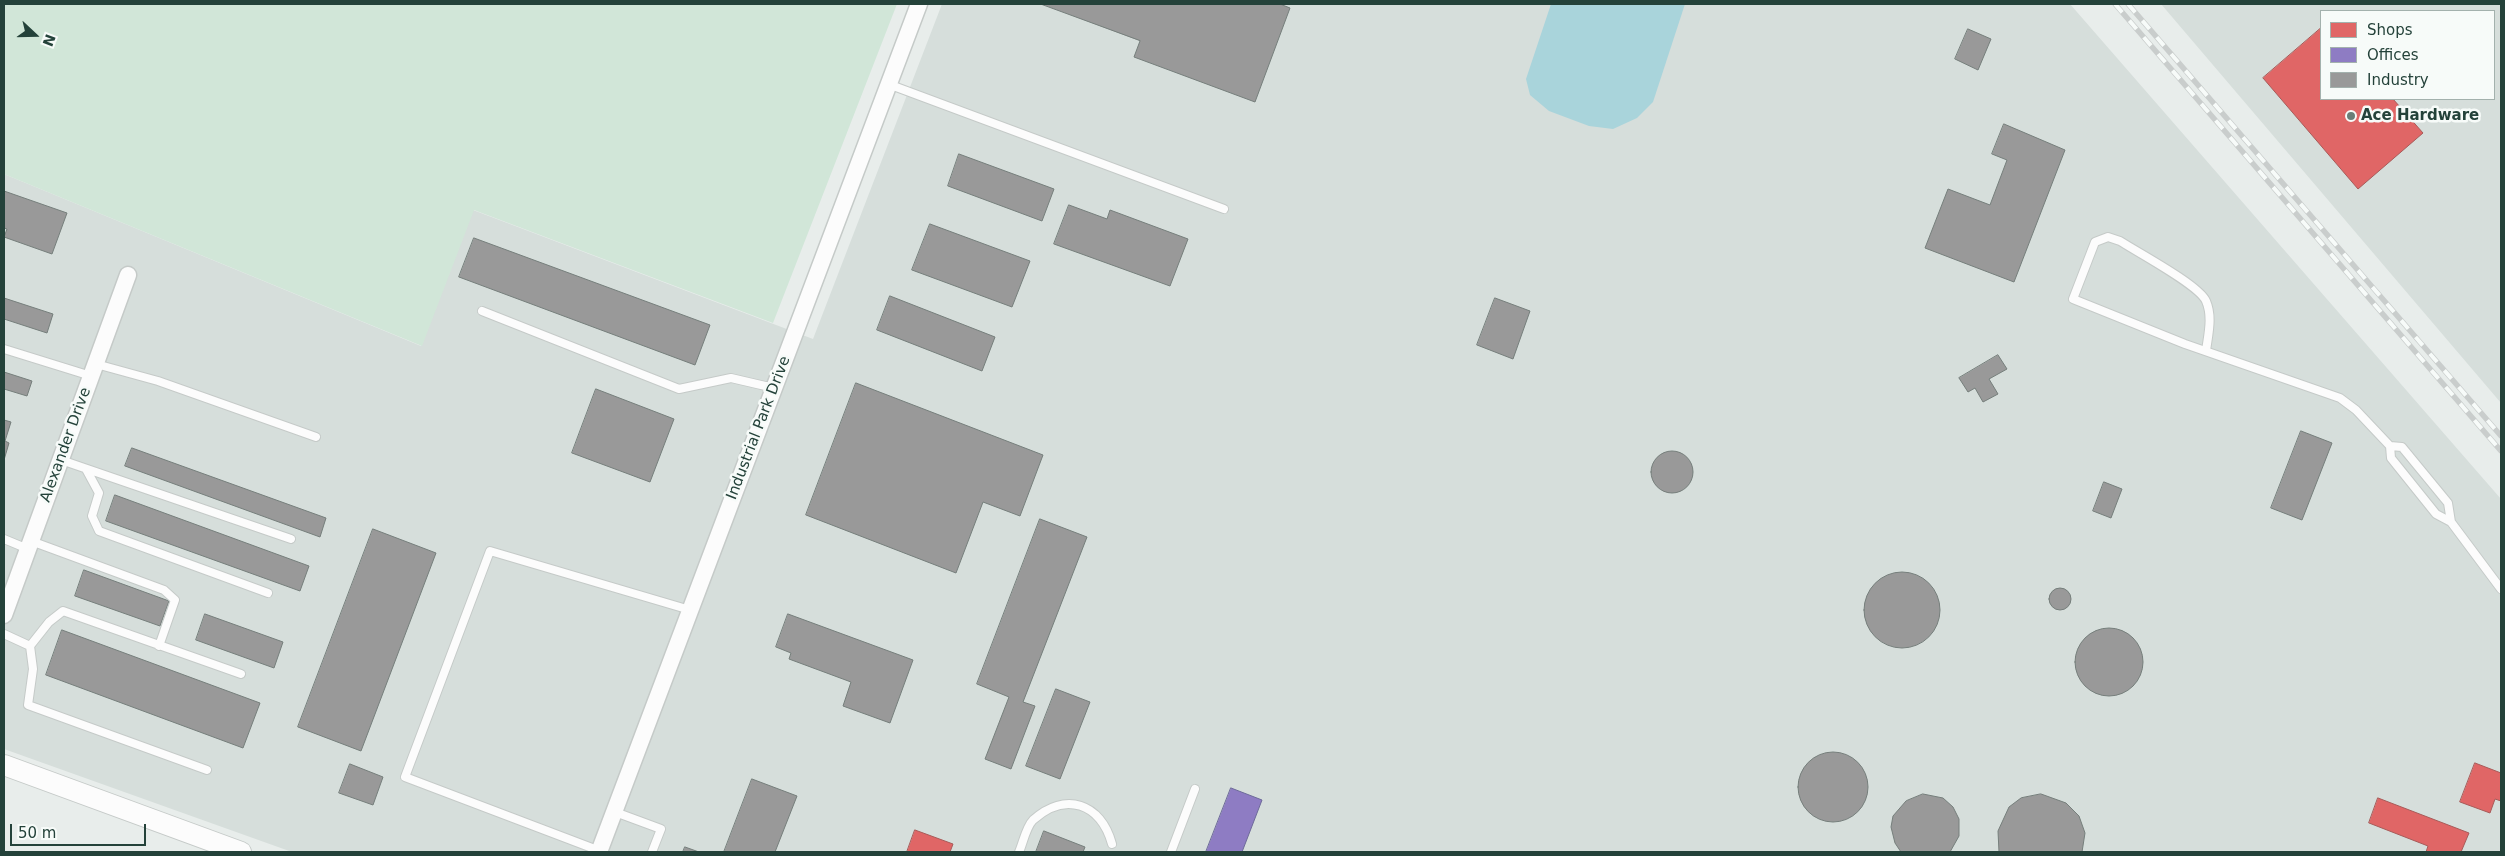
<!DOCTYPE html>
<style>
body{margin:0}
#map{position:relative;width:2505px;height:856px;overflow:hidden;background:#e8edeb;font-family:"DejaVu Sans",sans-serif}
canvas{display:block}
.frame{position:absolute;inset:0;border:5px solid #24423a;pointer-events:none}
.legend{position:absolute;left:2320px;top:10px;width:175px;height:90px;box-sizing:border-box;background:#f7fbf9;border:1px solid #a3b1ad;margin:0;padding:6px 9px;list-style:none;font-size:15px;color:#24423a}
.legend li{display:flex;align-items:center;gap:10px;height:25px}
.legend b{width:25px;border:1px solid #a3b1ad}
.north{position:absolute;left:10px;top:10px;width:50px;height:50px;-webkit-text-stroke:4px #f7fbf9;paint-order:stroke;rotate:111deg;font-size:14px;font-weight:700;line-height:20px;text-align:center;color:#24423a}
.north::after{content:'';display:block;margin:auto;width:18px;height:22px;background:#24423a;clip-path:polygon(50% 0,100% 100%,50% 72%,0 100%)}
.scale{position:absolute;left:10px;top:824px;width:136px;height:22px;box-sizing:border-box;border:2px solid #24423a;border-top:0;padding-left:6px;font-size:15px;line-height:18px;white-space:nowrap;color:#24423a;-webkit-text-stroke:4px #f7fbf9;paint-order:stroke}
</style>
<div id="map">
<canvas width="2505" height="856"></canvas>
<div class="frame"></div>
<ul class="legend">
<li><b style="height:14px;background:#e06666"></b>Shops</li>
<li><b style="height:14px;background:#8e7cc3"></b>Offices</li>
<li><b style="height:14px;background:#999"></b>Industry</li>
</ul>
<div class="north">N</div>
<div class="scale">50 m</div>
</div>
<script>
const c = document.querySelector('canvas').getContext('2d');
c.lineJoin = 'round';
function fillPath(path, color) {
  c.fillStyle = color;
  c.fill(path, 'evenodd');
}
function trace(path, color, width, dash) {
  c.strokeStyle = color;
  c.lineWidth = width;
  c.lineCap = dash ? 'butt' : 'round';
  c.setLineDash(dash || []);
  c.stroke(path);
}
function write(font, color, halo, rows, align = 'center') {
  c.font = font + ' "DejaVu Sans",sans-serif';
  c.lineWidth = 5;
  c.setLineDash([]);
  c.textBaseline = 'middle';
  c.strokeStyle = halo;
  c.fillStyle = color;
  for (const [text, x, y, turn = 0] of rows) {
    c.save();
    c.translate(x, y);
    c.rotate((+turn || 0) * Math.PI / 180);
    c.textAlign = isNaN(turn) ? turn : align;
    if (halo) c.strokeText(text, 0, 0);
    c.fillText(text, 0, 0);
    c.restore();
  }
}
fillPath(new Path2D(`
 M942,4H2070L2501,499V852H292L4,749V174L421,346L473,210L813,339Z
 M2161,4H2501V403ZM2321,11H2494V99H2321Z`), '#d6dedb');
fillPath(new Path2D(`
 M4,4H897L773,323L474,210L422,346L4,174Z`), '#d1e6d8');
fillPath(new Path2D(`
 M1551,4H1685L1653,102L1637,118L1613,129L1589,126L1549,111L1530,95L1526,79Z`), '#a9d4db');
const shops = new Path2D(`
 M2321,28V99H2393L2423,133L2358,189L2263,78Z
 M2475,763L2501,773V801L2495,799L2490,813L2460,802Z
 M2378,798L2469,833L2461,852H2426L2428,846L2369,823Z
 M915,830L953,844L950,852H907Z`);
fillPath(shops, '#e06666');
trace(shops, '#a85b59', 1);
const offices = new Path2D(`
 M1231,788L1262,800L1242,852H1206Z`);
fillPath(offices, '#8e7cc3');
trace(offices, '#6e6b9a', 1);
const industry = new Path2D(`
 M1041,4H1280L1290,8L1255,102L1134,57L1140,41Z
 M1968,29L1991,39L1978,70L1955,59Z
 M2004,124L2065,150L2014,282L1925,248L1948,189L1990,205L2007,160L1992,154Z
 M959,154L1054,189L1042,221L948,186Z
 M4,191L67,213L52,254L4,237L7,229L4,228Z
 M1069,205L1107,219L1110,210L1188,239L1170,286L1054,244Z
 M930,224L1030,261L1012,307L912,270Z
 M474,238L710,325L695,365L459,277Z
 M890,296L995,337L982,371L877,330Z
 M4,298L53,314L47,333L4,319Z
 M1495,298L1530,311L1513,359L1477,345Z
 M1998,355L2007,369L1989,379L1998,394L1983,402L1975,388L1968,392L1959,378Z
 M4,372L32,381L27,396L4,389Z
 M856,383L1043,455L1020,516L983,502L956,573L806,515Z
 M596,389L674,419L650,482L572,453Z
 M4,420L11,422L5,441L9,443L4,460Z
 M2301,431L2332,443L2302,520L2271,508Z
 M132,448L326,518L320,537L125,466Z
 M1651 472a21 21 0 1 1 42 0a21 21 0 1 1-42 0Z
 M2104,482L2122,489L2111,518L2093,511Z
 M115,495L309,566L300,591L106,521Z
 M1040,519L1087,537L1023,702L1035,706L1011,769L985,759L1009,697L977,684Z
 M373,529L436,553L361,751L298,727Z
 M84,570L169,601L160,626L75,596Z
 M1864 610a38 38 0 1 1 76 0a38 38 0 1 1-76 0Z
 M2049 599a11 11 0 1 1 22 0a11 11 0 1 1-22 0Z
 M205,614L283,642L274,668L196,640Z
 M788,614L913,660L890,723L843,706L851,682L789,659L791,653L776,647Z
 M2075 662a34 34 0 1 1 68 0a34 34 0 1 1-68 0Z
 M62,630L260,703L243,748L46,675Z
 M1056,689L1090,702L1060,779L1026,766Z
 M1798 787a35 35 0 1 1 70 0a35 35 0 1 1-70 0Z
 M350,764L383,777L373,805L339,793Z
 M752,779L797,796L775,852H724Z
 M1923,794L1943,798L1953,807L1959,819V836L1950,852H1901L1895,843L1891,827L1893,816L1906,801Z
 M2041,794L2066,803L2079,816L2085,833L2082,852H1999L1998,831L2009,807L2021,798Z
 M1044,831L1085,847L1083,852H1036Z
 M685,847L699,852H683Z`);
fillPath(industry, '#999');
trace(industry, '#767f7c', 1);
const service = new Path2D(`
 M888,84L1224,209
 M482,311L679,389L731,378L774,388
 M4,349L91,376
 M2206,351C2208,335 2213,317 2206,301C2199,285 2137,252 2120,241L2108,237L2095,242L2073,299L2185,344L2340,398L2356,410L2390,446L2391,458L2436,514L2451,522
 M96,364L158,381L316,437
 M2390,446L2402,447L2448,503L2451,522L2501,589
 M61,460L291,539
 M86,469L99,493L92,516L99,531L268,593
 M4,539L28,549
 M31,541L164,590L175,600L159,646
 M4,634L30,646L49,622L63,611L241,674
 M30,646L33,669L28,705L207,770
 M615,812L661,829L652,852
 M600,851L405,777L490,551L690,610
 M1019,852C1023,843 1026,827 1033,820C1065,791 1101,803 1112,844
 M1171,852L1195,789`);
const minor = new Path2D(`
 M4,615L128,275
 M599,852L919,4`);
const tertiary = new Path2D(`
 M4,765L241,852`);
trace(service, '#c5cac8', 10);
trace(minor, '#c5cac8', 19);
trace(tertiary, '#c5cac8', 22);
trace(service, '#fcfcfc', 8);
trace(minor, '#fcfcfc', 16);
trace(tertiary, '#fcfcfc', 20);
const rail = new Path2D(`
 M2115,4L2501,451
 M2128,4L2501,436`);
trace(rail, '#c9cdcc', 5.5);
trace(rail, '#f7fbf9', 4, [11]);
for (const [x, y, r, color] of [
 [2351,116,5,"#697e78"]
]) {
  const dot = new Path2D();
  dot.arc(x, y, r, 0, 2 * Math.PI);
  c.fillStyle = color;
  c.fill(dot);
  trace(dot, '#f7fbf9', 2);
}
write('bold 15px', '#24423a', '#f7fbf9', [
 ["Ace Hardware",2361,116]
], 'left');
write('15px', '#24423a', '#f7fbf9', [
 ["Industrial Park Drive",759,428,-69],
 ["Alexander Drive",66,445,-70]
]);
</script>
